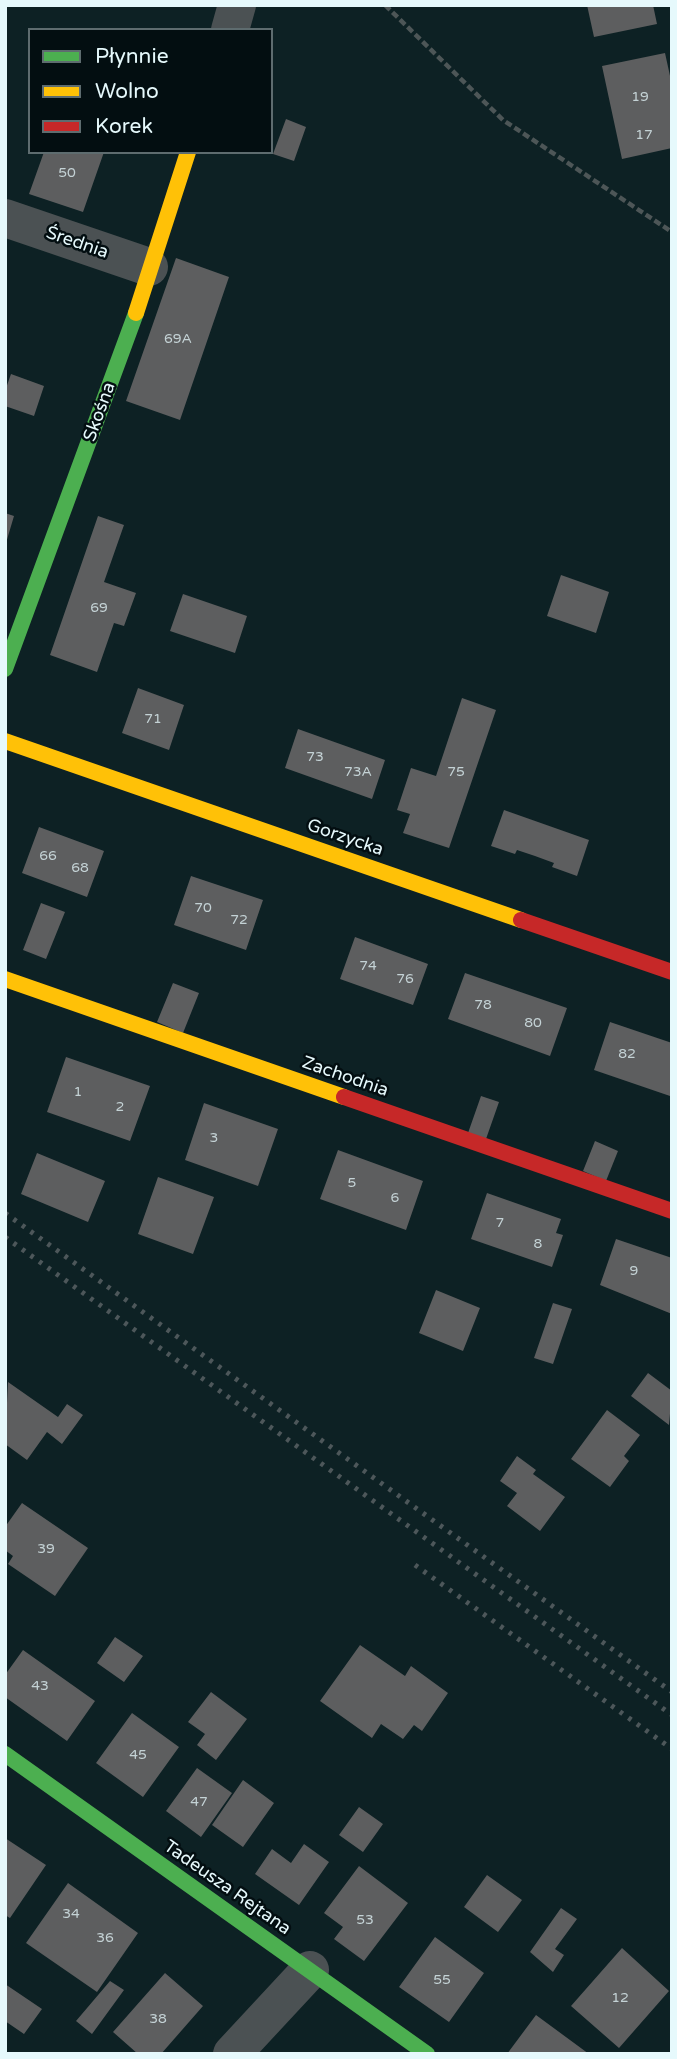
<!DOCTYPE html>
<meta charset="utf-8">
<style>
body{margin:0}
#map{position:relative;width:677px;height:2059px;overflow:hidden;background:#0d2124;font-family:"Varela Round",sans-serif}
canvas{display:block}
.frame{position:absolute;inset:0;border:7px solid #e6f9fc;pointer-events:none}
.legend{position:absolute;left:28px;top:28px;width:245px;height:126px;box-sizing:border-box;background:#030e11;border:2px solid #5e6c6f;margin:0;padding:9px 12px;list-style:none;font-size:21px;color:#e6f9fc}
.legend li{display:flex;align-items:center;gap:14px;height:35px}
.legend b{width:35px;border:2px solid #5e6c6f}
</style>
<div id="map">
<canvas width="677" height="2059"></canvas>
<div class="frame"></div>
<ul class="legend">
<li><b style="height:9px;background:#4caf50"></b>Płynnie</li>
<li><b style="height:9px;background:#ffc107"></b>Wolno</li>
<li><b style="height:9px;background:#c62828"></b>Korek</li>
</ul>
</div>
<script>
const c = document.querySelector('canvas').getContext('2d');
c.lineJoin = 'round';
function fillPath(path, color) {
  c.fillStyle = color;
  c.fill(path, 'evenodd');
}
function trace(path, color, width, dash) {
  c.strokeStyle = color;
  c.lineWidth = width;
  c.lineCap = dash ? 'butt' : 'round';
  c.setLineDash(dash || []);
  c.stroke(path);
}
function write(font, color, halo, rows, align = 'center') {
  c.font = font + ' "Varela Round",sans-serif';
  c.lineWidth = 5;
  c.setLineDash([]);
  c.textBaseline = 'middle';
  c.strokeStyle = halo;
  c.fillStyle = color;
  for (const [text, x, y, turn = 0] of rows) {
    c.save();
    c.translate(x, y);
    c.rotate((+turn || 0) * Math.PI / 180);
    c.textAlign = isNaN(turn) ? turn : align;
    if (halo) c.strokeText(text, 0, 0);
    c.fillText(text, 0, 0);
    c.restore();
  }
}
fillPath(new Path2D(`
 M587,5H653L657,24L594,37Z
 M665,53L672,85V148L622,159L602,66Z
 M286,119L306,127L294,161L273,154Z
 M44,152H104L83,212L29,194Z
 M176,258L229,277L180,420L126,401Z
 M11,374L44,386L34,416L5,406V391Z
 M5,513L14,516L6,543H5Z
 M98,516L124,525L104,582L136,593L124,626L114,623L97,672L50,655Z
 M561,575L609,592L596,633L547,616Z
 M183,594L247,616L235,653L170,631Z
 M138,688L184,705L169,750L122,733Z
 M462,698L496,710L449,848L403,833L410,814L397,810L411,768L436,776Z
 M298,729L385,760L372,799L285,768Z
 M504,810L589,840L577,876L552,867L554,863L535,856L517,850L515,854L491,846Z
 M39,827L104,851L87,897L22,873Z
 M191,876L263,900L246,950L174,925Z
 M41,903L65,912L46,959L23,950Z
 M355,937L428,964L413,1005L340,979Z
 M465,973L567,1008L550,1056L448,1019Z
 M173,983L199,993L183,1033L157,1022Z
 M610,1022L672,1043L670,1096L594,1070Z
 M66,1057L150,1086L130,1141L47,1112Z
 M481,1096L499,1102L486,1139L468,1133Z
 M204,1103L278,1129L258,1186L185,1160Z
 M595,1141L618,1151L606,1181L583,1171Z
 M338,1150L423,1181L406,1230L320,1199Z
 M37,1153L105,1181L88,1222L21,1194Z
 M158,1177L214,1197L193,1254L138,1234Z
 M487,1193L561,1219L556,1233L563,1235L552,1267L471,1239Z
 M616,1239L672,1258V1314L600,1285Z
 M436,1290L480,1308L463,1351L419,1333Z
 M553,1303L572,1309L553,1364L534,1358Z
 M648,1373L672,1391L669,1425L631,1396Z
 M8,1382L58,1417L67,1404L83,1415L62,1444L47,1432L27,1460L5,1444Z
 M607,1410L640,1435L624,1456L629,1461L610,1487L571,1459Z
 M517,1456L536,1470L533,1474L565,1497L540,1531L507,1506L517,1493L500,1481Z
 M22,1503L88,1548L55,1596L8,1564L13,1556L5,1550V1527Z
 M115,1637L143,1656L124,1682L97,1663Z
 M360,1645L405,1676L411,1666L448,1693L422,1731L414,1725L403,1739L381,1724L372,1738L320,1701Z
 M23,1650L95,1701L67,1741L5,1697V1675Z
 M211,1692L247,1719L216,1760L197,1745L205,1734L188,1722Z
 M132,1713L179,1747L143,1797L96,1763Z
 M197,1768L232,1793L201,1837L166,1811Z
 M243,1780L274,1803L243,1847L212,1825Z
 M359,1807L383,1824L363,1852L339,1835Z
 M5,1838L46,1865L10,1918L5,1915Z
 M304,1844L329,1862L299,1905L255,1874L272,1849L291,1863Z
 M359,1866L408,1903L364,1961L334,1939L343,1927L324,1913Z
 M487,1875L522,1900L498,1932L464,1907Z
 M68,1883L138,1933L97,1992L26,1943Z
 M561,1908L577,1919L555,1949L564,1955L553,1972L530,1952Z
 M435,1937L484,1973L449,2022L399,1987Z
 M622,1948L669,1991L619,2048L571,2006Z
 M165,1973L203,2006L161,2054H138L113,2032Z
 M110,1981L124,1990L92,2034L76,2021Z
 M5,1984L42,2009L24,2034L5,2021Z
 M536,2015L589,2054H507Z`), '#5d5e5f');
trace(new Path2D(`
 M385,5L503,120L672,232`), '#4d5657', 4.5, [7, 3.5]);
trace(new Path2D(`
 M230,30L237,5
 M5,218L149,267
 M232,2054L310,1970`), '#4b5153', 38);
trace(new Path2D(`
 M5,669L136,313
 M5,1754L427,2054`), '#4caf50', 16);
trace(new Path2D(`
 M136,313L188,152
 M5,741L521,920
 M5,979L344,1097`), '#ffc107', 16);
trace(new Path2D(`
 M521,920L672,972
 M344,1097L672,1211`), '#c62828', 16);
trace(new Path2D(`
 M5,1213L672,1692
 M5,1237L672,1715
 M415,1565L672,1749`), '#4d575a', 5, [3.5, 7]);
write('14px', '#c4d2d5', null, [
 ["19",640,97],
 ["17",644,135],
 ["50",67,173],
 ["69A",178,339],
 ["69",99,608],
 ["71",153,719],
 ["73",315,757],
 ["73A",358,772],
 ["75",456,772],
 ["66",48,856],
 ["68",80,868],
 ["70",203,908],
 ["72",239,920],
 ["74",368,966],
 ["76",405,979],
 ["78",483,1005],
 ["80",533,1023],
 ["82",627,1054],
 ["1",78,1092],
 ["2",120,1107],
 ["3",214,1138],
 ["5",352,1183],
 ["6",395,1198],
 ["7",500,1223],
 ["8",538,1244],
 ["9",634,1271],
 ["39",46,1549],
 ["43",40,1686],
 ["45",138,1755],
 ["47",199,1802],
 ["34",71,1914],
 ["53",365,1920],
 ["36",105,1938],
 ["55",442,1980],
 ["12",620,1998],
 ["38",158,2019]
]);
write('18px', '#e6f9fc', '#030e11', [
 ["Średnia",77,243,19],
 ["Skośna",100,412,-70],
 ["Gorzycka",345,838,19],
 ["Zachodnia",345,1077,19],
 ["Tadeusza Rejtana",227,1888,35]
]);
</script>
